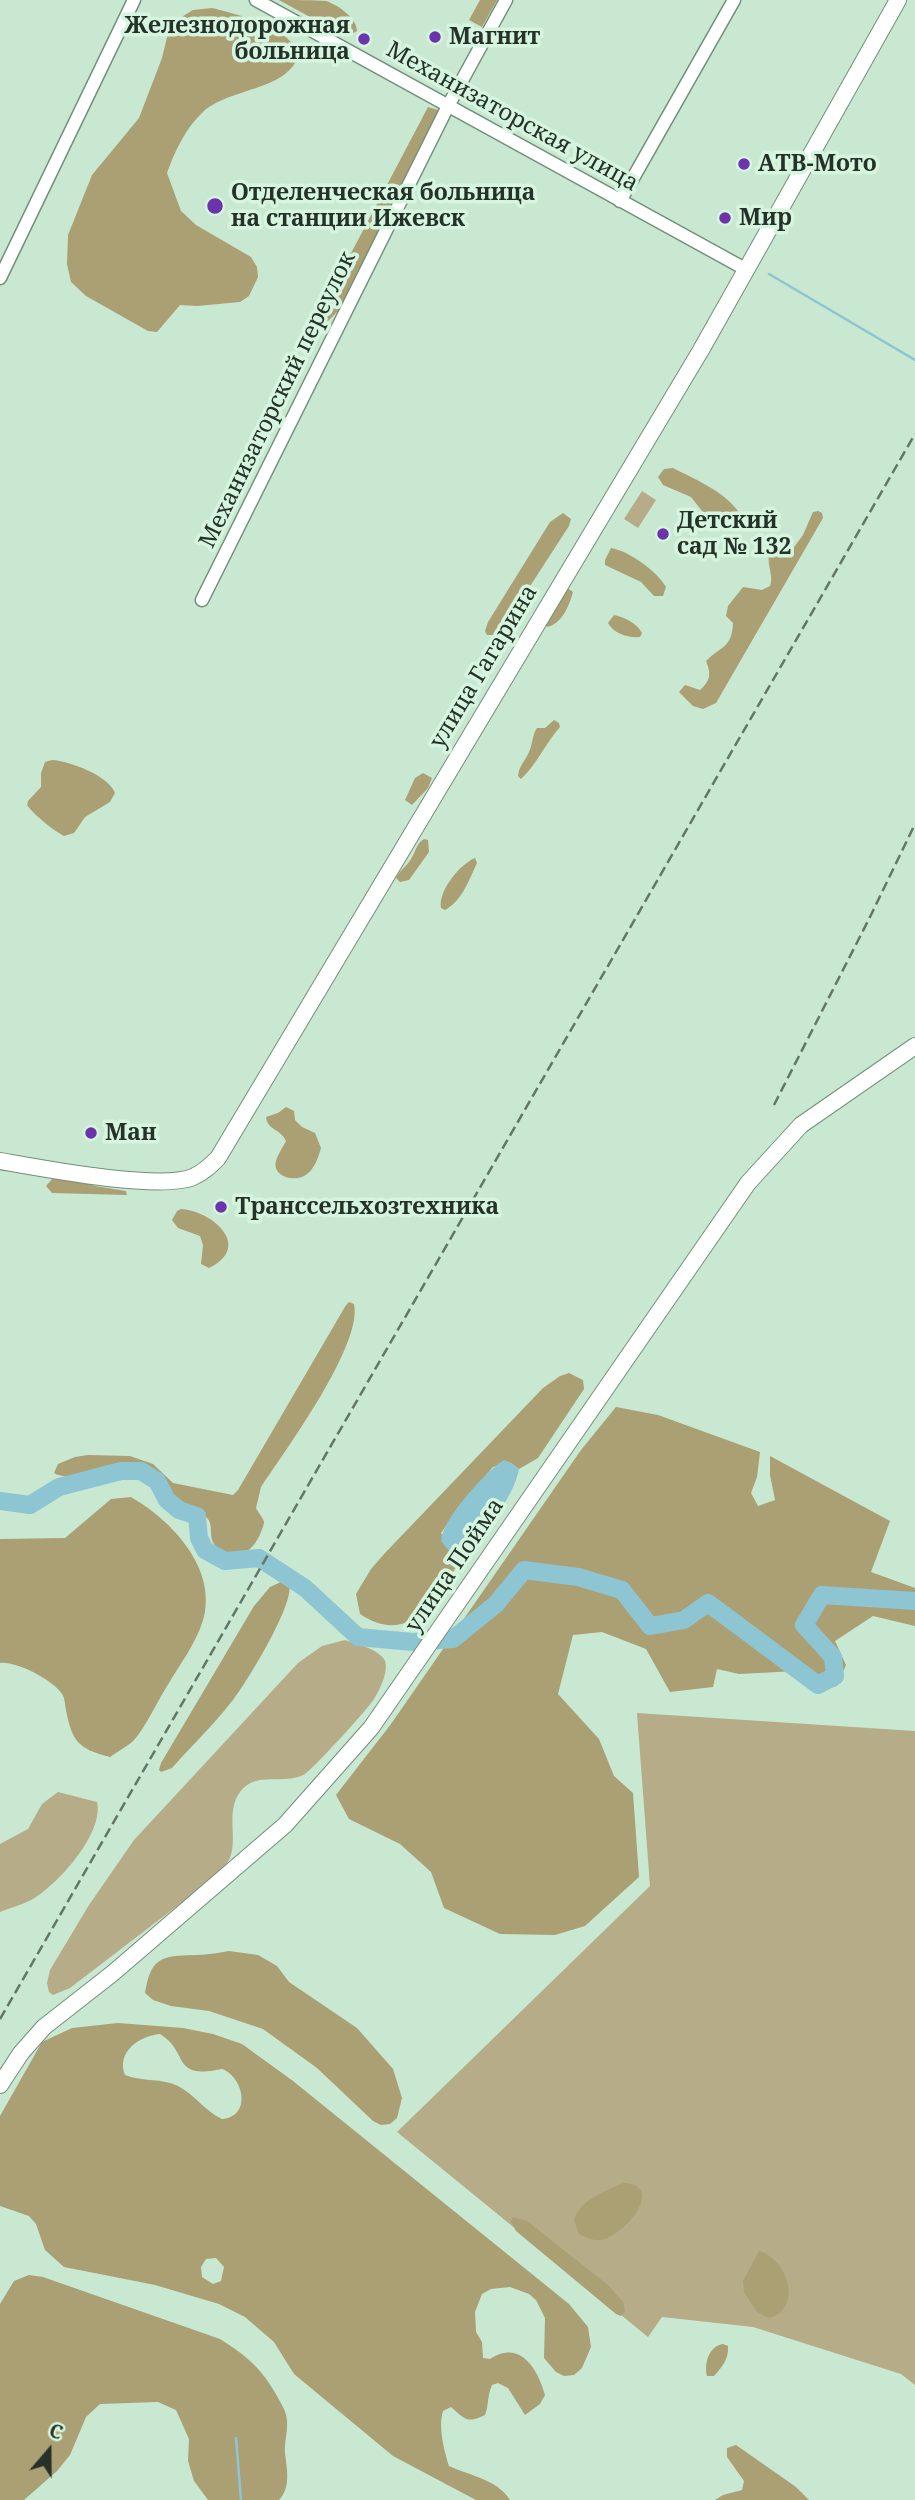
<!DOCTYPE html>
<meta charset="utf-8">
<style>
body{margin:0}
#map{position:relative;width:915px;height:2500px;overflow:hidden;background:#c8e8d1;font-family:"Noto Serif",serif}
canvas{display:block}
.north{position:absolute;left:14px;top:2416px;width:70px;height:70px;-webkit-text-stroke:5px #d5f5de;paint-order:stroke;rotate:20deg;font-size:19px;font-weight:700;line-height:28px;text-align:center;color:#263229}
.north::after{content:'';display:block;margin:auto;width:24px;height:32px;background:#263229;clip-path:polygon(50% 0,100% 100%,50% 72%,0 100%)}
</style>
<div id="map">
<canvas width="915" height="2500"></canvas>
<div class="north">С</div>
</div>
<script>
const c = document.querySelector('canvas').getContext('2d');
c.lineJoin = 'round';
function fillPath(path, color) {
  c.fillStyle = color;
  c.fill(path, 'evenodd');
}
function trace(path, color, width, dash) {
  c.strokeStyle = color;
  c.lineWidth = width;
  c.lineCap = dash ? 'butt' : 'round';
  c.setLineDash(dash || []);
  c.stroke(path);
}
function write(font, color, halo, rows, align = 'center') {
  c.font = font + ' "Noto Serif",serif';
  c.lineWidth = 7;
  c.setLineDash([]);
  c.textBaseline = 'middle';
  c.strokeStyle = halo;
  c.fillStyle = color;
  for (const [text, x, y, turn = 0] of rows) {
    c.save();
    c.translate(x, y);
    c.rotate((+turn || 0) * Math.PI / 180);
    c.textAlign = isNaN(turn) ? turn : align;
    if (halo) c.strokeText(text, 0, 0);
    c.fillText(text, 0, 0);
    c.restore();
  }
}
fillPath(new Path2D(`
 M642,491L656,500L638,528L624,519Z
 M345,1640C356,1644 376,1648 384,1659C390,1668 380,1690 374,1699C367,1710 314,1768 305,1774C284,1786 256,1770 240,1792C226,1811 237,1835 231,1855C228,1864 221,1870 215,1877L70,1988L53,1995L49,1992L47,1983L50,1970L89,1905L134,1840L298,1663L322,1646Z
 M637,1713L915,1731V2385L901,2374L753,2327L662,2317L648,2337L397,2132L650,1886Z
 M58,1792L97,1802C104,1832 61,1881 36,1897C26,1904 12,1907 0,1912V1844L28,1829L42,1804Z`), '#b6ac87');
fillPath(new Path2D(`
 M279,0C292,0 314,0 326,1C338,5 357,18 357,31L348,36L339,33Z
 M480,0H497L482,27L469,20Z
 M212,8C233,13 276,24 290,41C293,46 295,52 298,56C287,91 228,88 203,112C185,129 175,151 167,173L181,211L196,225L251,257L257,267L258,277L249,296L240,302L197,306L180,305L157,332L148,331L86,296L71,282L67,264L68,235L92,175L139,118L162,58L169,29L175,21L193,10Z
 M428,107L438,110L440,115L338,311L327,322L323,320L322,316L328,297Z
 M673,468C696,480 722,490 738,511L737,516L724,521L706,516L691,497L663,485L658,477L664,469Z
 M818,511L822,513L823,518L716,703L703,709L693,706L679,692L685,685L700,690C711,680 711,674 706,661C721,646 732,648 733,623L726,616L728,606L743,587L762,590L770,586C774,577 767,566 769,555L792,550L803,535L813,512Z
 M563,513L571,519L569,526L501,631L492,635H487L485,631L488,622L550,522Z
 M611,548C629,551 657,571 666,587L663,596H654L641,582L605,565V560Z
 M566,587L573,592C569,606 562,624 547,627L545,623Z
 M614,615C624,617 637,623 642,633L640,637C628,638 614,634 608,623Z
 M554,720L559,723L560,727C545,744 537,764 521,779L518,776C519,766 525,761 529,752C533,744 532,735 537,728H545Z
 M52,760C70,761 109,776 115,793L110,802L85,817L74,833L64,836C53,830 34,815 27,805L28,801L41,787V773L45,762Z
 M423,773L432,778L428,788L412,805L405,800L415,778Z
 M424,839L428,840L429,852L409,880L400,882L396,878C400,870 407,866 411,859C416,851 416,844 424,839Z
 M475,858L477,863C469,880 462,901 445,910L441,908C438,891 460,864 475,858Z
 M286,1107L294,1111L295,1120L302,1127L315,1133L321,1148C318,1158 314,1171 304,1176C293,1182 272,1176 276,1161C278,1154 283,1147 286,1141C281,1129 267,1130 266,1117L278,1113Z
 M69,1177L95,1186L126,1191L127,1195L52,1193L46,1186L53,1178Z
 M181,1209C213,1211 253,1247 209,1268L201,1264L203,1245L200,1236L178,1228L172,1220L177,1211Z
 M349,1302L354,1304C363,1345 285,1451 261,1487L256,1508C258,1513 263,1517 264,1522C264,1525 262,1529 261,1532C253,1553 235,1563 216,1546C207,1538 215,1524 206,1517C197,1509 183,1505 173,1498C161,1488 159,1475 143,1469C115,1457 72,1485 54,1473L58,1464L75,1457L88,1455L130,1456L153,1464L173,1483L233,1495L238,1490L346,1305Z
 M569,1373L583,1380L584,1389L538,1458L519,1469L511,1463L493,1467L463,1502L441,1533L455,1554L463,1555C440,1594 412,1649 360,1614L356,1594L371,1569L385,1553L543,1388L560,1376Z
 M616,1407L658,1415L760,1452L757,1477L751,1493L758,1506L775,1500L770,1475V1456L890,1521L871,1572L915,1588V1626L873,1616L835,1641L846,1665L837,1686L815,1691L797,1671L739,1674L717,1669L713,1687L670,1692L646,1649L602,1632L573,1635L558,1694L599,1739L614,1776L633,1793L639,1877L585,1926L555,1935L500,1934L444,1908L431,1872L400,1844L349,1819L336,1795L391,1724L581,1450Z
 M131,1497C169,1519 213,1563 205,1612C200,1638 182,1661 169,1683C159,1698 144,1731 132,1742C126,1747 117,1752 110,1757C78,1749 72,1741 66,1710C65,1705 65,1698 62,1694C53,1680 16,1661 0,1663V1539L65,1538L111,1499Z
 M283,1581L289,1584C295,1602 252,1673 240,1690C222,1717 194,1743 172,1768L161,1772L159,1770L161,1763L254,1606L270,1587Z
 M229,1951L258,1955L277,1966L289,1982L357,2028L393,2069L402,2098L397,2118L390,2124L381,2125L373,2121L317,2068L263,2029L209,2011L171,2006L153,2000L145,1993C151,1957 161,1956 195,1955C206,1955 218,1953 229,1951Z
 M118,2023L183,2028L213,2034L242,2044L293,2081L569,2304L588,2327L591,2347L582,2368L574,2375L564,2376L556,2372L544,2358L545,2318L536,2300L529,2294L510,2287L491,2289L482,2294L475,2312L476,2332L482,2342L483,2358L490,2359C520,2339 538,2369 545,2395L540,2404L525,2415L508,2388L498,2383L492,2385C487,2396 489,2405 485,2415C467,2424 465,2419 451,2407L443,2411C438,2427 444,2450 449,2466C470,2476 497,2479 510,2500H476L393,2456L294,2374L274,2342L245,2317L219,2304L155,2285L64,2267L45,2250L36,2224L29,2216L0,2206V2116L42,2042L72,2028ZM160,2034C190,2052 170,2080 222,2069C244,2077 252,2117 222,2119C205,2111 195,2095 178,2086C162,2078 143,2082 125,2075C116,2052 139,2036 160,2034ZM216,2258L224,2267L221,2281L213,2284L202,2277L201,2267L206,2259Z
 M624,2183C666,2185 625,2237 600,2240C592,2241 586,2237 579,2234L574,2220C580,2200 606,2190 624,2183Z
 M513,2217L527,2221L608,2285L623,2302L625,2312L621,2316L616,2314L516,2231L511,2222Z
 M759,2251C788,2259 804,2310 768,2318L756,2311L744,2292L743,2281Z
 M29,2275L43,2277L220,2339C247,2356 262,2369 277,2396C281,2404 287,2412 287,2421C288,2432 284,2442 285,2453C287,2469 291,2488 279,2500H208L194,2481L188,2461L189,2439L176,2410L158,2402L100,2404L86,2417L70,2455L57,2471L24,2500H0V2304L14,2281Z
 M723,2344L728,2346C729,2359 722,2367 714,2376H707C704,2363 709,2346 723,2344Z
 M736,2445L796,2487L809,2500H715L723,2495L742,2490L744,2481L727,2457V2448Z`), '#ab9f74');
fillPath(new Path2D(`
 M504,1460L511,1463L519,1469C513,1500 484,1532 463,1555L450,1552L441,1541C442,1519 486,1471 504,1460Z`), '#8dc5d2');
trace(new Path2D(`
 M769,274L915,360
 M236,2438L241,2500`), '#8dc5d2', 2.5);
trace(new Path2D(`
 M0,1501L30,1505L59,1487L121,1471H141L157,1481L167,1500L179,1510L197,1516L199,1538L205,1550L225,1561L259,1558L305,1588L358,1637L413,1642L453,1639L496,1604L524,1570L578,1577L622,1590L650,1626L684,1620L708,1603L818,1685L835,1676L833,1657L804,1625L822,1595L915,1601`), '#8dc5d2', 18);
const minor = new Path2D(`
 M256,0L747,270
 M620,201L734,0
 M0,278L134,0
 M202,600L448,106L506,0`);
const major = new Path2D(`
 M0,1161C40,1168 159,1191 193,1177C203,1173 211,1165 218,1158L701,350L898,0
 M0,2085L21,2053L44,2027L113,1973L285,1825L371,1728L748,1183L801,1125L915,1046`);
trace(minor, '#728f7a', 15);
trace(major, '#728f7a', 18);
trace(minor, '#fff', 12);
trace(major, '#fff', 16);
trace(new Path2D(`
 M774,1105L869,919L915,824
 M0,2019L915,434`), '#637769', 2.5, [10, 5]);
for (const [x, y, r, color] of [
 [435,37,7,"#6c34ab"],
 [364,39,7,"#6c34ab"],
 [744,164,7,"#6c34ab"],
 [215,206,9,"#6c34ab"],
 [725,218,7,"#6c34ab"],
 [663,534,7,"#6c34ab"],
 [91,1133,7,"#6c34ab"],
 [221,1207,7,"#6c34ab"]
]) {
  const dot = new Path2D();
  dot.arc(x, y, r, 0, 2 * Math.PI);
  c.fillStyle = color;
  c.fill(dot);
  trace(dot, '#d5f5de', 2.5);
}
write('bold 23px', '#263229', '#d5f5de', [
 ["Железнодорожная",350,26,"right"],
 ["больница",350,52,"right"],
 ["Магнит",449,37],
 ["АТВ-Мото",758,164],
 ["Отделенческая больница",231,193],
 ["на станции Ижевск",231,219],
 ["Мир",739,218],
 ["Детский",677,521],
 ["сад № 132",677,547],
 ["Ман",105,1133],
 ["Транссельхозтехника",235,1207]
], 'left');
write('23px', '#263229', '#d5f5de', [
 ["Механизаторская улица",512,117,29],
 ["Механизаторский переулок",278,400,-64],
 ["улица Гагарина",484,667,-59],
 ["улица Пойма",455,1566,-56]
]);
</script>
